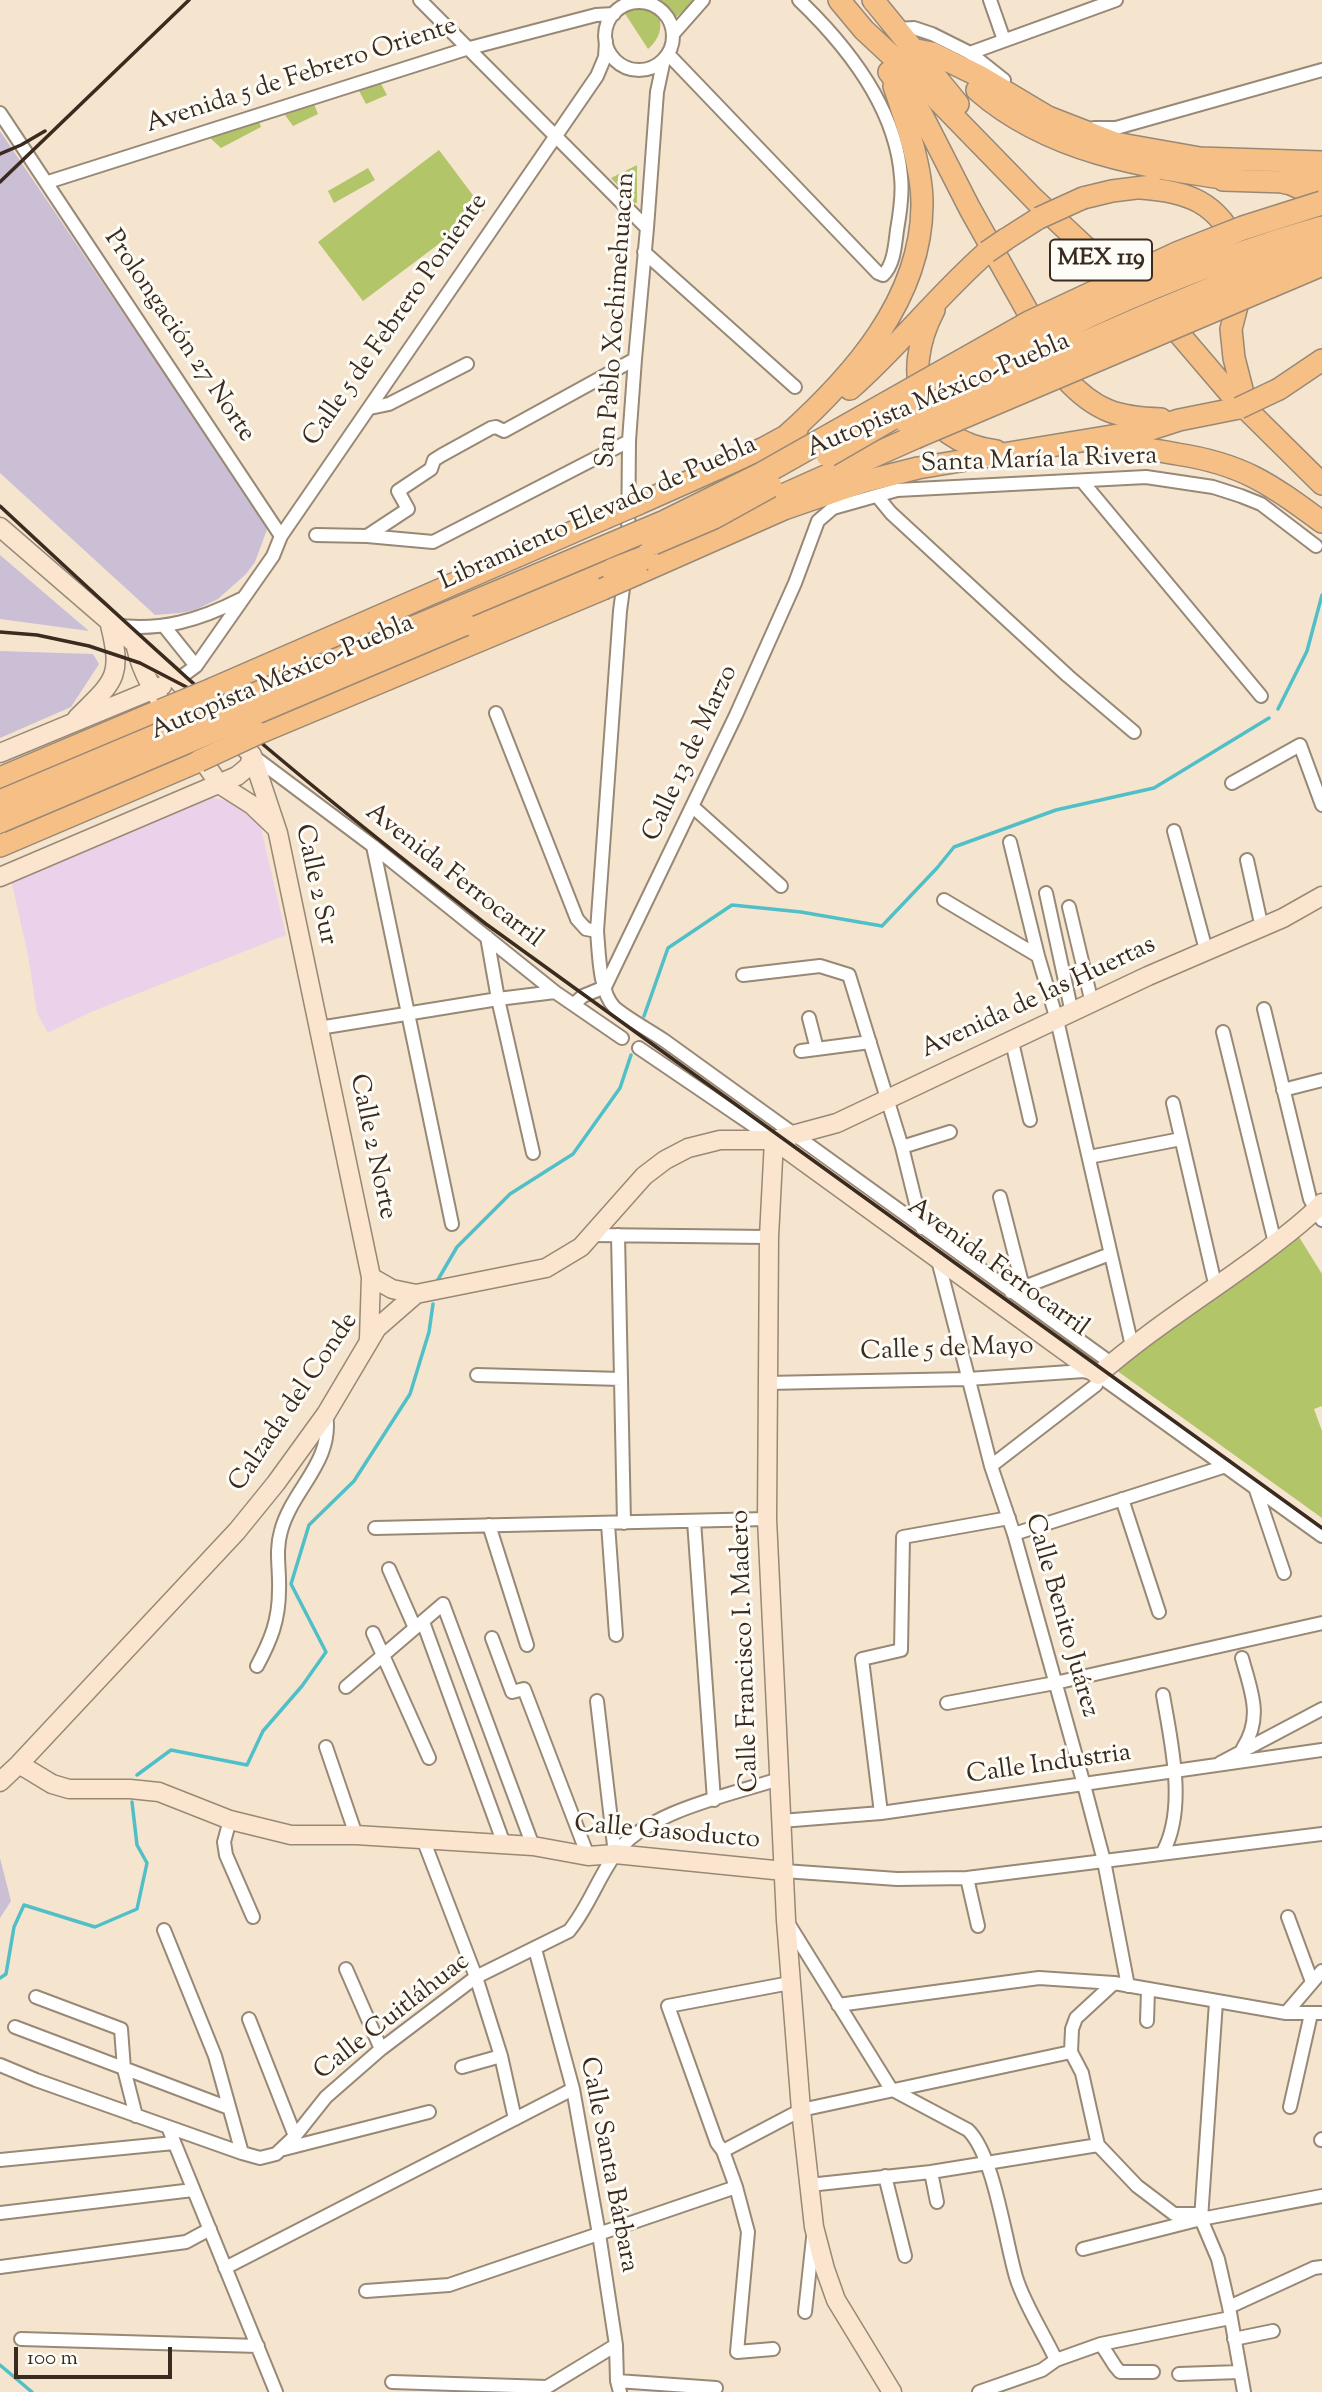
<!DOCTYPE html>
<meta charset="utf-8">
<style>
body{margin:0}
#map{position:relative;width:1322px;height:2392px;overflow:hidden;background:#f6e5ce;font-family:"Sorts Mill Goudy",serif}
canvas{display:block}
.scale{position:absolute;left:14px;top:2347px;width:158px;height:32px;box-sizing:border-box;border:4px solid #3b2a1e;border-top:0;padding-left:9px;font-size:21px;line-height:24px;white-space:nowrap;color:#3b2a1e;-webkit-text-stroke:5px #fdfcf7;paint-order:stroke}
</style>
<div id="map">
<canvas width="1322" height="2392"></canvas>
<div class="scale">100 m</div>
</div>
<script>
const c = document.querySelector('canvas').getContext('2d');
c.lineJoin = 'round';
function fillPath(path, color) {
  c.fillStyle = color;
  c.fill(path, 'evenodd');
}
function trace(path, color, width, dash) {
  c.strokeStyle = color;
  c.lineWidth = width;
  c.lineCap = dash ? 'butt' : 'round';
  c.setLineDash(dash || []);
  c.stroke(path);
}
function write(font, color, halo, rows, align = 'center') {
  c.font = font + ' "Sorts Mill Goudy",serif';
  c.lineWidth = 6;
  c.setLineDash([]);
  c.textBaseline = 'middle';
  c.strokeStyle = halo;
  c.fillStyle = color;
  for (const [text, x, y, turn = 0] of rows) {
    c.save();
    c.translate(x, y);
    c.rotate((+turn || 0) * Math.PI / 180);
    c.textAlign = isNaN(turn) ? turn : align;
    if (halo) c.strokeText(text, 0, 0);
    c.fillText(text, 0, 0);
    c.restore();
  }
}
fillPath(new Path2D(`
 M204,796L233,802L261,828L286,935L91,1012L48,1033L37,1013L28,955L11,880Z`), '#ecd1ea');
fillPath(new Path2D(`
 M0,131L268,527L255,562L246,574L218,599L195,610L180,613L155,615L0,473Z
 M0,555L89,631L0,619Z
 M0,651L93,654L99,664L71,707L0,738Z
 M0,1858L11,1901L0,1918Z`), '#cbbfd5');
fillPath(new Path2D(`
 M660,0H697L671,21Z
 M639,4L656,9C664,24 661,38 648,49L622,9Z
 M380,82L387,95L366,104L358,89Z
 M314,104L318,114L293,126L285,115Z
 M259,121L261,127L221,148L210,138Z
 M439,150L484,210L363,301L318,242Z
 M637,165V203H634L611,178Z
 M368,168L375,180L334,203L328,191Z
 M1296,1232L1322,1274V1406L1314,1409L1322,1431V1518L1116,1370Z`), '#b2c569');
trace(new Path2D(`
 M1278,709L1307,651L1322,595
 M644,1016L668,948L732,905L801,912L882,926L937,868L954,847L1056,810L1154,788L1269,718
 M436,1283L457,1247L510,1194L573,1154L620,1088L631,1055
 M137,1775L171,1750L247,1765L263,1731L302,1686L326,1652L291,1584L309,1525L354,1481L410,1394L429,1332L433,1304
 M0,1978L6,1974L14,1927L24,1905L95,1927L137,1909L147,1863L137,1845L132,1802
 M0,2365L32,2392`), '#51bfc8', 3.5);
const street = new Path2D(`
 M420,0L647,228
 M990,0L1004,40
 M605 36a34 34 0 1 1 68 0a34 34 0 1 1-68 0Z
 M897,29L914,28L932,34L970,53L1004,80
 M673,34L703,0
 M970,53L1116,0
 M668,54L878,273L883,275C894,265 895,245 897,230C900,213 903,194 901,177C896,108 848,47 799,0
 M664,59L657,92L647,228L635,359L629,441L628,551L620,611L597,931C599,952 599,991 614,1007C623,1016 652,1032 665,1041L1111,1363
 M0,113L281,536
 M1094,128H1116L1322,70
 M48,182L466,49L596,15L614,14
 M644,252L795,387
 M370,408L389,404L467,364
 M1082,481L1261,696
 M877,496L891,513L1068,676L1134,732
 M316,535L367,536L408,509L398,491L431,469L434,460L442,455L491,428L496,427L504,431L635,359
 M367,536L433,542L629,441
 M114,625C160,632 200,620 241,599
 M164,626L196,666
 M177,680L196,666L273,556L281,536L597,76L605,57L606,41
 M496,713L577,919L586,929L597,931
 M253,756L373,846L555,992L622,1038
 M1232,783L1300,745L1322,805
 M693,807L781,886
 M1174,831L1206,950
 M1010,842L1038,956L1057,1020L1132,1346
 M373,846L452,1224
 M1247,860L1262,928
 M1046,893L1072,1013
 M944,900L1038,956
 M1069,907L1092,1003
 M487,937L498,999L533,1153
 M743,975L820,966L849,975L902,1147L922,1228
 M574,1004L583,996L605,987L736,715L795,583L818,521L833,508L897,490L1146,477L1213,487L1241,496L1261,504L1316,546
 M1264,1009L1310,1199L1322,1220
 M809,1018L817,1049
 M319,1028L498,999L555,992
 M1223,1032L1275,1243
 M1012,1042L1030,1120
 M639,1048L773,1139
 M801,1051L870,1042
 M1283,1090L1322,1080
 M1173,1103L1216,1288
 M902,1147L950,1132
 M1089,1157L1181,1139
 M1000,1197L1023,1287
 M593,1235L769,1237
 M618,1235L624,1523
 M938,1260L991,1466L1014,1534L1084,1785L1104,1861L1128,1986
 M1011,1292L1110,1254
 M477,1375L621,1379
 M767,1383L968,1379L1084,1371L1098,1375L1322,1536
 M991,1466L1096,1385L1098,1375
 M1256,1490L1284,1573
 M1122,1499L1159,1612
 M694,1521L714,1800
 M608,1524L616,1635
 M489,1525L527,1645
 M375,1528L767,1519
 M1014,1534L1226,1466
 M389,1569L415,1628
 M423,1622L504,1844
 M373,1633L429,1758
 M492,1638L512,1692L524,1689L588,1856
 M1242,1658C1251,1691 1263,1717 1243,1748
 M257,1666C271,1640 279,1620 279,1590C280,1570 275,1551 281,1531C292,1489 334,1462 326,1414
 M346,1687L443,1604L533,1846
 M1163,1695C1171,1742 1187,1808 1163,1852
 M597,1701L615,1854
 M947,1703L1055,1683L1322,1623
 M326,1747L356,1835
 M1220,1763L1322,1709
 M881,1813L862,1659L901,1650L903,1537L1009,1518
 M230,1820L224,1842L226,1855L253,1917
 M781,1821L881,1813L1322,1750
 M423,1839L476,1977L501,2056L515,2119
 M784,1871L897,1879L967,1878L1322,1834
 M967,1878L978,1926
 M1288,1917L1312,1982
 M788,1923L891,2089L968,2130C994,2155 1005,2240 1016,2277C1024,2304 1044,2334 1056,2360
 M164,1930L215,2056L242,2153
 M535,1949L573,2089L599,2234L616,2345L617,2381L620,2392
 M346,1969L381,2049
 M1114,1983L1076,2018L1072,2029L1071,2052L1082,2073L1098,2145L1137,2186L1174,2214H1201
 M36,1997L121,2029L124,2069L136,2116
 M1216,2002L1201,2219L1218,2259L1229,2307L1244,2392
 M838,2005L1039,1978L1114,1983L1286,2013H1322
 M1286,2013L1322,1971
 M249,2019L295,2136
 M1147,2021L1148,1990
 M15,2027L229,2108
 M0,2065L36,2080L242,2153L260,2158L276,2154L295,2136L326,2097L381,2049L476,1977L569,1931C588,1908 597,1880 614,1856C643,1812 730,1795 779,1779
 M462,2067L501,2056
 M1290,2107L1311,2014
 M168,2127L276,2392
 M1321,2140L1322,2139
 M284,2149L429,2112
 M723,2151L801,2110L1071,2052
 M0,2160L174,2143
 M931,2172L937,2202
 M885,2176L905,2256
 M809,2185L931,2172L1098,2145
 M0,2213L193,2190
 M1083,2249L1201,2219L1322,2196
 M0,2267L186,2242L210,2229
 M225,2268L573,2089
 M366,2291L449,2285L736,2187
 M1229,2307L1314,2268L1322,2267
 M805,2312L813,2238
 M21,2339L258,2346
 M1234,2339L1273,2331
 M1101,2344L1115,2366L1120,2372H1153
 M773,2349L737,2352L748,2232L736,2187L723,2151L717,2143L668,2006L790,1983
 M1179,2374L1240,2372
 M617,2381L716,2388
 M392,2382L547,2387L616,2345
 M979,2392L1042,2370L1056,2360L1101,2344L1230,2318`);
const secondary = new Path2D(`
 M0,527L177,680L202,706
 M136,647C142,675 156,695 172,718
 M77,718C114,681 123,678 110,625
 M232,735L252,755L278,833L371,1277L369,1339
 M195,749L219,784L252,805L274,826
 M0,753L162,686
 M0,877L237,776L249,766L252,755
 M774,1140L769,1237L767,1519L786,1920L801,2110L814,2227L825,2269L836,2300L892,2392
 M774,1140L1098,1375C1149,1330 1209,1293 1264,1252C1283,1237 1305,1222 1322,1203
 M371,1277L392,1289L416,1294
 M19,1764L52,1784L69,1789H130L159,1792L230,1820L291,1835H356L533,1846L588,1856L615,1854L784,1871
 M0,1782L19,1764L237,1531L276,1483L326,1414L377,1328L416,1294L546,1268L581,1247L644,1176L665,1160L688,1148L720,1140H774L837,1123L1148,976L1283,918L1322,896`);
const primary = new Path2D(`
 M839,0L864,30L922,84L1034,199L1083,245L1135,288
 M873,0L958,104
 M912,49L932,53L981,77L1048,117L1115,143L1200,158L1322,162
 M889,72L922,115L970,209L1065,378C1095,411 1118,418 1161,419
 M977,90C1049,153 1144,167 1236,180
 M1223,180L1286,182L1322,198
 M1140,188C1187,191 1219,202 1238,249
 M1083,198L1112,191L1152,186
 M1006,239L1039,218
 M934,310C900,375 919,440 996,451
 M1163,315L1228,391L1322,484
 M850,389C899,346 938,295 987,252
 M1242,389L1234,358L1231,329L1242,287
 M1279,389L1322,360
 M786,436C852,377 921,300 922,206C923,170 906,121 894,86
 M1097,443C1113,450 1129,448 1145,449C1156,450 1167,452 1177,454C1243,464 1270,484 1322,522
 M638,504L764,448L797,430
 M637,574L784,509L862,482L918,468L1148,430L1179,420L1239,408
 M212,689L605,518
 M259,733L603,589
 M0,778L161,710
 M0,846L199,761`);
const highway = new Path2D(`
 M1286,182H1322
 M718,525L915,437
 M446,640L613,570`);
trace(street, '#988876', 16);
trace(secondary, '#988876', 21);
trace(primary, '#988876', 24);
trace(highway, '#988876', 26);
trace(street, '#fff', 12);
trace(secondary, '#fbe5cf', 18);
trace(primary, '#f5bf86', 21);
trace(highway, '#f5bf86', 23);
trace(new Path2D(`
 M0,154L21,145L45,131
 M0,182L189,0
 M0,506C76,577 153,648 231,717C314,789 400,857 486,924L1322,1528
 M0,632L37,635L89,646L140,663L198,693`), '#3b2a1e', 3.5);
const primaryBridge = new Path2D(`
 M1039,218L1083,198
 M987,252L1006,239
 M1239,408L1279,389
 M605,518L638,504
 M603,589L637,574
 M161,710L212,689
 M199,761L259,733`);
const highwayBridge = new Path2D(`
 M950,386C1069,321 1191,265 1322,228
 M906,421L1144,317L1322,243
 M915,437L1322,264
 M828,455L911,407
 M653,543L714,517L770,486
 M613,570L644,558
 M0,802L665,522L762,474L1029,323L1179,253L1243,228L1322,203
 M0,821L464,624`);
trace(primaryBridge, '#988876', 24, []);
trace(highwayBridge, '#988876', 26, []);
trace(primaryBridge, '#f5bf86', 21);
trace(highwayBridge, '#f5bf86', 23);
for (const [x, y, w] of [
 [1101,260,102]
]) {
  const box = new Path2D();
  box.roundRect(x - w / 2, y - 20.5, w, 41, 5);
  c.fillStyle = '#fdfcf7';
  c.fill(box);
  trace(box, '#3b2a1e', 2);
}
write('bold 24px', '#3b2a1e', null, [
 ["MEX 119",1101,260]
]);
write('26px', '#3b2a1e', '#fdfcf7', [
 ["Avenida 5 de Febrero Oriente",302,77,-18],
 ["San Pablo Xochimehuacan",618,320,-86],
 ["Calle 5 de Febrero Poniente",397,321,-55],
 ["Prolongación 27 Norte",178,337,56],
 ["Autopista México-Puebla",939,397,-23],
 ["Santa María la Rivera",1039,462,-2],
 ["Libramiento Elevado de Puebla",599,515,-24],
 ["Autopista México-Puebla",283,679,-23],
 ["Calle 13 de Marzo",692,754,-65],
 ["Avenida Ferrocarril",453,877,38],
 ["Calle 2 Sur",314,885,78],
 ["Avenida de las Huertas",1039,999,-25],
 ["Calle 2 Norte",371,1147,78],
 ["Avenida Ferrocarril",997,1269,36],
 ["Calle 5 de Mayo",947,1351,-2],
 ["Calzada del Conde",295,1403,-56],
 ["Calle Benito Juárez",1060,1616,74],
 ["Calle Francisco I. Madero",747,1651,-92],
 ["Calle Industria",1049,1766,-8],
 ["Calle Gasoducto",667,1834,5],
 ["Calle Cuitláhuac",393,2018,-38],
 ["Calle Santa Bárbara",607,2165,79]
]);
</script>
